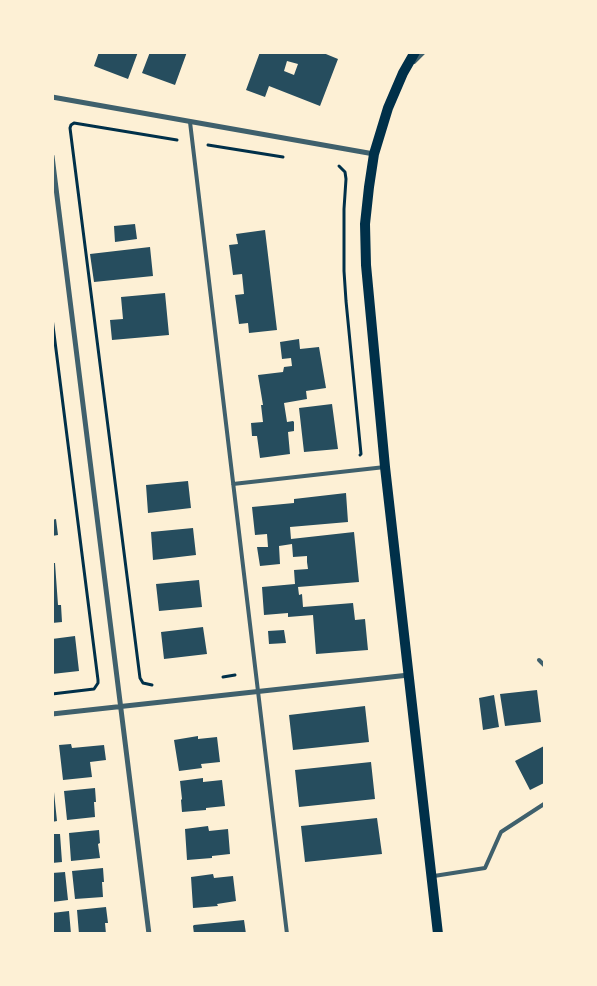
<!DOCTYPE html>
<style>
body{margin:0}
#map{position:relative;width:597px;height:986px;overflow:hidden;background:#fdf0d5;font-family:Poppins,sans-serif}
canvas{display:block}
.frame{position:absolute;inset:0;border:54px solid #fdf0d5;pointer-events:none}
</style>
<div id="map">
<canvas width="597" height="986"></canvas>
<div class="frame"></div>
</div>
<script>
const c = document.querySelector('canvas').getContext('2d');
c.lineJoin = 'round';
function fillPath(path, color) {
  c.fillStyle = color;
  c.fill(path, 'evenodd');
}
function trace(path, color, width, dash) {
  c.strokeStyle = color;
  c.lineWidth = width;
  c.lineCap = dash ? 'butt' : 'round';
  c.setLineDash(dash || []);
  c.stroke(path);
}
fillPath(new Path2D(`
 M99,52H138L128,79L94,66Z
 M150,52H187L175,85L142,73Z
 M260,52H321L338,59L320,106L269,86L265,97L246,90ZM287,61L298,64L294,75L284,71Z
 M135,224L137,239L115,242L114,226Z
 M265,230L277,330L249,333L248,323L239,324L235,295L244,294L242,274L233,275L229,245L238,244L236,234Z
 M150,247L153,276L94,282L90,254Z
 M165,293L169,335L112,340L110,320L123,319L121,297Z
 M299,339L300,349L319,347L326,388L306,391L307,399L284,403L287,422L293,421L294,422V431L288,432L290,454L260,458L257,436H252L251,423L263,422L261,405H263L258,375L283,372L284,367L292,366L291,358L282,359L280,342Z
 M332,404L338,449L304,452L299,408Z
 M188,481L191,508L148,513L146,485Z
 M346,493L348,522L290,527L291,539L354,532L359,582L298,587L299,595L302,594L303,607L353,603L355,620L365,619L368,650L316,654L313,615L288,617V613L264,615L262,587L295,584L294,570L308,569L307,562V556L293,557L292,544L279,546L280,564L260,566L257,547H268L267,534L255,535L252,507L294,503V499Z
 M56,519L58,535L52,536V520Z
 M193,528L196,555L153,560L151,532Z
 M52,563H55L58,605H61L62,622L52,623Z
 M199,580L202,607L159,611L156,584Z
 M203,627L207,654L164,659L161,632Z
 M284,630L286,643L269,644L268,631Z
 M75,636L79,671L52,674V639Z
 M537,690L541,722L505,726L500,694Z
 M494,695L499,727L483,730L479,698Z
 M365,706L369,742L293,750L289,715Z
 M198,736V739L217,737L220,762L201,764L202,768L179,771L174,740Z
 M71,744L72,748L104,745L106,760L90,762L92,777L63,780L59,745Z
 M544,746V783L530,790L515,761Z
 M371,762L375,799L299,807L295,770Z
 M203,778V782L222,780L225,806L206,808V810L182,812L181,800L182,799L180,781Z
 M95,788L96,802H94L95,817L67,820L64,791Z
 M52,792H54L57,821L52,822Z
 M377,818L382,854L305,862L301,826Z
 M208,826L209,831L228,829L230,854L212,856V858L187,860L185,829Z
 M99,830L100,843L98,844L100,858L71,861L69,833Z
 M52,834H60L62,862L52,863Z
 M103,868L104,882H102L103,897L75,899L72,871Z
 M65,872L68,900L52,902V873Z
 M213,874L214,878L233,876L236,901L217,904L218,906L193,908L191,877Z
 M106,907L108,923H105L106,934H79L77,910Z
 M69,911L71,934H52V913Z
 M244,920L246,934H194L193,926L194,925Z`), '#264d5e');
trace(new Path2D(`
 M208,145L283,157
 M339,166L345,172L346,179L344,209V271L346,301L361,454L360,455
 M52,318L98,680V683L94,689L52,694
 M223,677L235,675
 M152,685L143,683L140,678L70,128L71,125L74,123L177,140`), '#003049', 3);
trace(new Path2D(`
 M414,62L424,52
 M190,122L287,934
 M233,484L385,467
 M539,660L544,665
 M434,876L485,868L501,832L544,804`), '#3f606c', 4);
trace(new Path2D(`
 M52,97L374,154
 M52,156L149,934
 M52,714L409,675`), '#3f606c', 5);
trace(new Path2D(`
 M415,52L403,73L388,108L374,154L369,187L365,224L366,265L385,467L438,934`), '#003049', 10);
</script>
